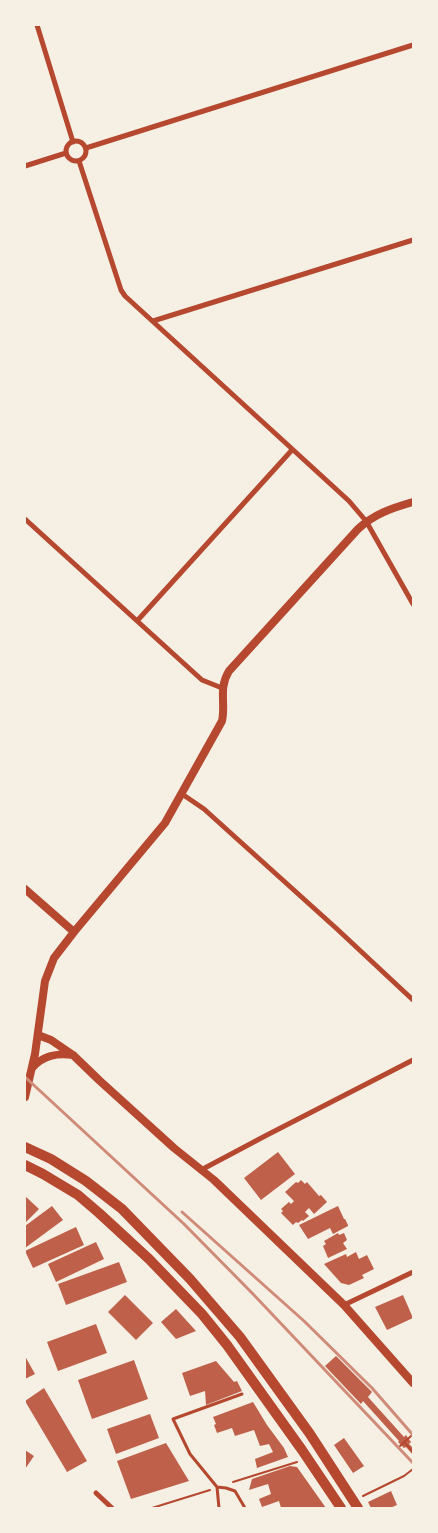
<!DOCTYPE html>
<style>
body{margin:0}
#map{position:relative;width:438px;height:1533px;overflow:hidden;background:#f6efe4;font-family:Rubik,sans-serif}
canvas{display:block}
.frame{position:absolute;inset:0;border:26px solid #f6efe4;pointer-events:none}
</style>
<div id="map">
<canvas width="438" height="1533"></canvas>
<div class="frame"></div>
</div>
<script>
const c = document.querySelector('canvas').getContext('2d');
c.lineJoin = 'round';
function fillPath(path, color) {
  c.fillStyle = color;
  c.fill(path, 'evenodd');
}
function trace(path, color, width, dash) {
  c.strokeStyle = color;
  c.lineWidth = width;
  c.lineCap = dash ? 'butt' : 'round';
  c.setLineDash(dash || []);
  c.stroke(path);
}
fillPath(new Path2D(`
 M278,1152L295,1174L261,1200L244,1178Z
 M301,1180L305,1184L307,1182L319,1196L321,1195L327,1202L314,1214L309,1208L305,1212L309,1216L303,1221L302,1220L298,1223L296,1222L293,1225L281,1213L283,1211L281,1209L289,1202L291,1204L294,1201L285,1192L296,1182L298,1183Z
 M25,1196L39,1209L25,1223Z
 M52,1206L63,1220L25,1248V1226Z
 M338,1206L344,1219H345L348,1225V1226L333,1234L330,1228L308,1239L299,1225Z
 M76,1227L84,1245L33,1268L25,1251Z
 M338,1233L339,1235L344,1233L347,1240L343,1243L347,1249L328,1258L323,1246L326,1244L324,1241Z
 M96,1242L104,1259L56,1282L48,1264Z
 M356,1252L359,1259L367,1255L374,1269L362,1275L364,1278L349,1285L341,1283L324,1264L346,1254L347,1257Z
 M119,1262L127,1282L66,1305L58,1284Z
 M125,1295L153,1323L136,1340L108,1312Z
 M403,1295L413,1318L387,1330L375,1307Z
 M176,1309L196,1331L176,1339L161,1322Z
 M96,1324L107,1353L58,1371L47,1342Z
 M25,1356L35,1374L25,1379Z
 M336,1356L372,1392L368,1397L404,1437L406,1435L411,1442L409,1444L413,1448V1455L406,1447L404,1448L398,1442L399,1441L363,1401L361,1404L325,1366Z
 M134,1360L148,1399L92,1419L78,1380Z
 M216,1361L234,1382L237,1381L242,1391L206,1405L205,1391L190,1396L182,1373Z
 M44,1388L87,1461L67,1472L25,1401Z
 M253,1402L267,1425L284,1448L288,1457L257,1468L255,1459L273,1452L269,1444L260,1446L254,1430L235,1436L232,1428L217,1433L214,1425L216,1424L213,1417Z
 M150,1414L159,1438L116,1454L107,1429Z
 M344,1438L364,1466L353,1473L334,1445Z
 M166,1443L189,1481L131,1499L117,1461Z
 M25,1450L34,1456L25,1469Z
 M290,1466L297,1467L326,1508H281L279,1501L262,1507L259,1499L271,1494L268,1484L249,1490L252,1479Z
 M391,1491L397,1505L390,1508H371L368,1502Z`), '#bf614a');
trace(new Path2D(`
 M404,1442L413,1452
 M400,1446L411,1436
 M233,1482L297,1462
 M363,1496L404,1476L413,1469
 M152,1508L210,1490`), '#b5482f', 2);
trace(new Path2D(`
 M217,1487L226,1488L235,1491L245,1508
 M219,1508L217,1487L190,1454L173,1419L242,1394`), '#b5482f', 3);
trace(new Path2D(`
 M37,25L73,142
 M66 151a10 10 0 1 1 20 0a10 10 0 1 1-20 0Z
 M86,148L413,45
 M79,161L121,290L125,296L349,501L366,521L413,604
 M25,166L66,153
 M153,321L413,240
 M25,519L202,680L222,688
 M137,621L292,450
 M182,794L204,809L337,929L413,1000
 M201,1170L267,1135L413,1060
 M344,1305L413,1272
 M96,1493L112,1508`), '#b5482f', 5);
trace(new Path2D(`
 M25,889L74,932
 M38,1035L51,1040L73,1055L100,1081L174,1148L214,1180L344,1305L413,1383
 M32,1068C43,1055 57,1053 73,1055
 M25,1097L35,1054L45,981L54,958L74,932L165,823L222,721C226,703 218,689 229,671L358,529C374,514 392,508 413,502`), '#b5482f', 8);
trace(new Path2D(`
 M25,1147L51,1159L86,1181L122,1209L190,1279L240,1337L310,1434L358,1508
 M25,1165L43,1174L78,1195L99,1213L149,1259L202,1314L227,1345L302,1450L341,1508`), '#b5482f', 10);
trace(new Path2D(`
 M25,1077L184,1224L253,1294L413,1463
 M182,1212L304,1321L372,1388L413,1435`), '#cf8b77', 3);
</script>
